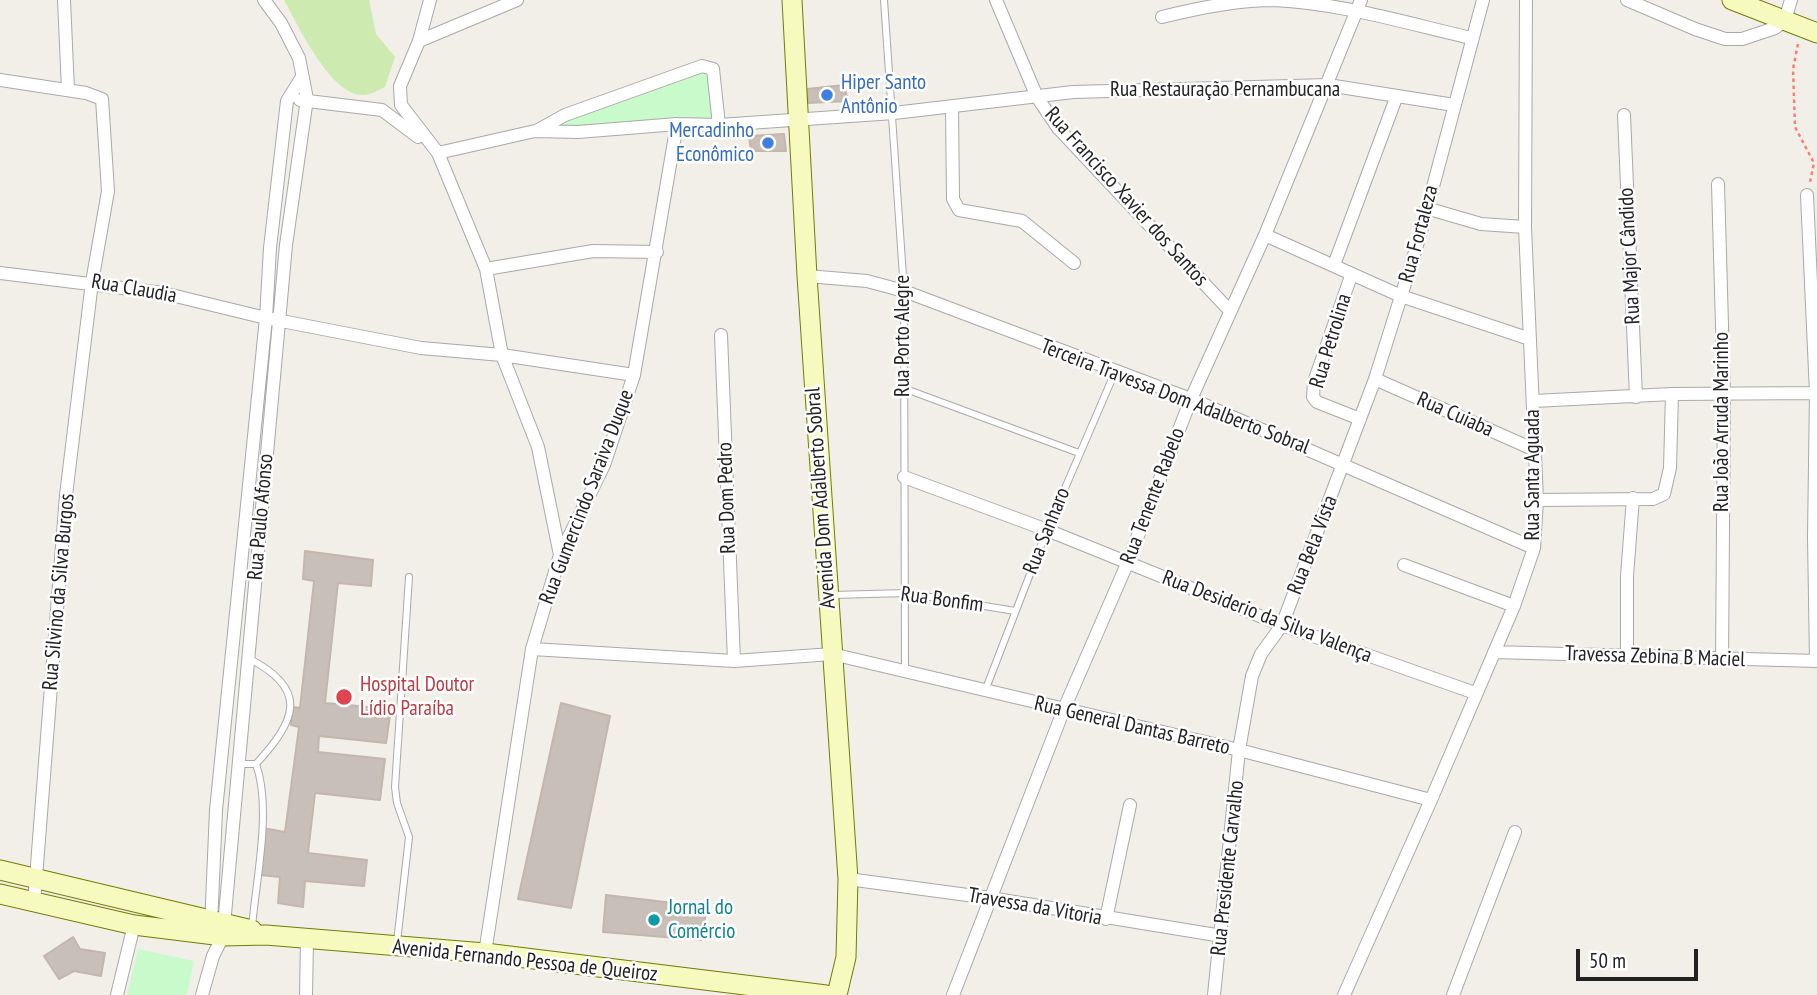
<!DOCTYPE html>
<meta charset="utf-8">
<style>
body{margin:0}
#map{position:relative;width:1817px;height:995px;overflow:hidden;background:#f2efe9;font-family:"PT Sans Narrow",sans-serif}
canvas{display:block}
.scale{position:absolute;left:1576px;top:949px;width:122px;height:32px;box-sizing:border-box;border:4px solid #222;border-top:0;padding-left:9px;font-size:21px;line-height:24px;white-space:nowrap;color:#222;-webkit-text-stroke:5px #fff;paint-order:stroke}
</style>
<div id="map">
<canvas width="1817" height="995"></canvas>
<div class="scale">50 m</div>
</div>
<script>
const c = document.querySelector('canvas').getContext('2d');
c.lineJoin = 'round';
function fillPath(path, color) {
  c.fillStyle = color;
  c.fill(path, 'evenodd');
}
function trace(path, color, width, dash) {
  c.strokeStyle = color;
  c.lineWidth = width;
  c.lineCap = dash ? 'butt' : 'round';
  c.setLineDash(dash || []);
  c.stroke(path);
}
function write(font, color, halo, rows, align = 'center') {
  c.font = font + ' "PT Sans Narrow",sans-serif';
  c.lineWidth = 5;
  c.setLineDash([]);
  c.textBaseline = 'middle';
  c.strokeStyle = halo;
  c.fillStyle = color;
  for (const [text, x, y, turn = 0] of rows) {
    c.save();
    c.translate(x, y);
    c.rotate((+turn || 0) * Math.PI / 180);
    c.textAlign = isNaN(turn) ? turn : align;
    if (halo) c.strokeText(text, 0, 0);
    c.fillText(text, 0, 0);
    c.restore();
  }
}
fillPath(new Path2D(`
 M284,0H369L376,34L395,57L385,87C379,90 370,95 364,95C331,97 298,25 284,0Z`), '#cdebb0');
fillPath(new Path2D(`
 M707,67L719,125L535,131Z
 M138,949L194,961L187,995H127Z`), '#c8facc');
const building = new Path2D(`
 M844,85L848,101L808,103L807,89Z
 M784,134L786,151H751L749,136Z
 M305,551L373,560L371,586L338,583L325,703L391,709L386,743L319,736L318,752L385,759L380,800L315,793L308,853L367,860L364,886L305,881L303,907L278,903L280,877L260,875L263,828L285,832L299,727L291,725L293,707L300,708L314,581L303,579Z
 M561,703L610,716L571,908L518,899Z
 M606,895L707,907L701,940L603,932Z
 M73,937L80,949L105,953L101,976L74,971L59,979L44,956Z`);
fillPath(building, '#c7bfb8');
trace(building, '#c4b6ab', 2);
const lane = new Path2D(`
 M884,0L904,291L905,672
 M903,388L1079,453
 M833,595L906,593L1015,611
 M248,658C311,690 295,721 256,764
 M985,691L1047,530L1115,372
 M239,764H256C272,808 256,880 252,927
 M397,942L409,837L397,803L395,787L409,577`);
const street = new Path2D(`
 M64,0L68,90
 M430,0L419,41L400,86L401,105L438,153L486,269L502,355L538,447L560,555
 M996,0L1037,97L1058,128L1230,311
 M1627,0L1695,29L1725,39H1742L1775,28L1785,20L1791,0
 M1162,17C1198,8 1236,0 1274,0C1340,3 1406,23 1471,38
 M419,41L517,0
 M0,80L86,93L102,99L108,191L92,282L66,495L34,903
 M300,100L382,110L418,137
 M952,107L953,199L959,210L1022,221L1074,263
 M1624,115L1636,397
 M538,130L565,115L702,66L713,69L719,125
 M438,153L535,131L578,132L677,124L719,125L894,113L1073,92L1328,85L1454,105
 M1718,184L1724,396L1722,660
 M1807,195L1816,393L1814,537L1816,661
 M1426,208L1481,224L1525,227
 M1265,235L1401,296L1530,339
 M1334,265L1396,98
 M486,269L593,251L657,252
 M0,273L163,293L266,318L421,348L502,355L634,375
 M807,276L867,281L904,291L1191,399L1534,548
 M1351,276L1314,382L1313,397L1317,402L1360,419
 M721,335L734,661
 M1375,379L1535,450
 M1534,401L1672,394L1817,393
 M904,477L1047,530L1282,625L1475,693
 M1537,500L1653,499L1664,494L1670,468L1672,394
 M1404,565L1514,606
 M532,649L734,661L832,654L1239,750L1431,800
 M1494,652L1817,661
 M1627,657V576L1633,498
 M848,879L990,898L1222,936
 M1106,919L1130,805
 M211,926L216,810L266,318L270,248L287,101L302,77
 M485,953L532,649L560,555L604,465L634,375L677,124
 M117,995L134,925
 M202,995L213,956L223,936L286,245L307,99L299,58L281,23L264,0
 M306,995L307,940
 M953,995L1064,709L1127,564L1191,399L1265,235L1361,0
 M1214,995L1239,750L1252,676L1261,654L1282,625L1375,379L1419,239L1483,0
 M1344,995L1431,800L1514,606L1534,548L1537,500L1525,227L1526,0
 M1453,995L1515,832`);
const secondary = new Path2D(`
 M792,0L807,276L848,879L846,957L837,995
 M1732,0L1817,33
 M0,870L252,930
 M0,894L134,925L223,936L266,935L485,953L826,995`);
trace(lane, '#a9a9a9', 8);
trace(street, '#a9a9a9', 14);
trace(secondary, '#707d05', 21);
trace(new Path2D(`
 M1798,44L1793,69L1795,127L1814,163L1810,182`), '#fa8072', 2.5, [3.5, 3.5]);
trace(lane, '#fff', 6);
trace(street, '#fff', 12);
trace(secondary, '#f7fabf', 19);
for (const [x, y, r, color] of [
 [827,95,7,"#3f7fe0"],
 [768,143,7,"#3f7fe0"],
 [344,697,9,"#e0444e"],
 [654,920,7,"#0f9aa8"]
]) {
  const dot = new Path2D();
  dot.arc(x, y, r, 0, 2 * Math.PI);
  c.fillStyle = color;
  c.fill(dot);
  trace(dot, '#fff', 2.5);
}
write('21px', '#366cbe', '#fff', [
 ["Hiper Santo",841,83],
 ["Antônio",841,107],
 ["Mercadinho",754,131,"right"],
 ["Econômico",754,155,"right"]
], 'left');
write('21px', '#222', '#fff', [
 ["Rua Restauração Pernambucana",1225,90],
 ["Rua Francisco Xavier dos Santos",1126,197,48],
 ["Rua Fortaleza",1419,234,-75],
 ["Rua Major Cândido",1630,256,-93],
 ["Rua Claudia",134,289,10],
 ["Rua Porto Alegre",903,336,-90],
 ["Rua Petrolina",1331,341,-73],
 ["Terceira Travessa Dom Adalberto Sobral",1175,397,21],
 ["Rua Cuiaba",1455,415,24],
 ["Rua João Arruda Marinho",1722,422,-90],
 ["Rua Santa Aguada",1533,475,-90],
 ["Rua Tenente Rabelo",1153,496,-69],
 ["Rua Gumercindo Saraiva Duque",587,497,-69],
 ["Rua Dom Pedro",727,498,-92],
 ["Avenida Dom Adalberto Sobral",821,498,-94],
 ["Rua Paulo Afonso",261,517,-85],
 ["Rua Sanharo",1047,531,-68],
 ["Rua Bela Vista",1313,545,-69],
 ["Rua Silvino da Silva Burgos",59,592,-85],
 ["Rua Bonfim",942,600,8],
 ["Rua Desiderio da Silva Valença",1267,617,21],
 ["Travessa Zebina B Maciel",1655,657,2],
 ["Rua General Dantas Barreto",1132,726,13],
 ["Rua Presidente Carvalho",1228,868,-84],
 ["Travessa da Vitoria",1035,907,10],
 ["Avenida Fernando Pessoa de Queiroz",525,961,6]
]);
write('21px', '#be3a42', '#fff', [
 ["Hospital Doutor",360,685],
 ["Lídio Paraíba",360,709]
], 'left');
write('21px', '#0d838f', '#fff', [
 ["Jornal do",668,908],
 ["Comércio",668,932]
], 'left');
</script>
